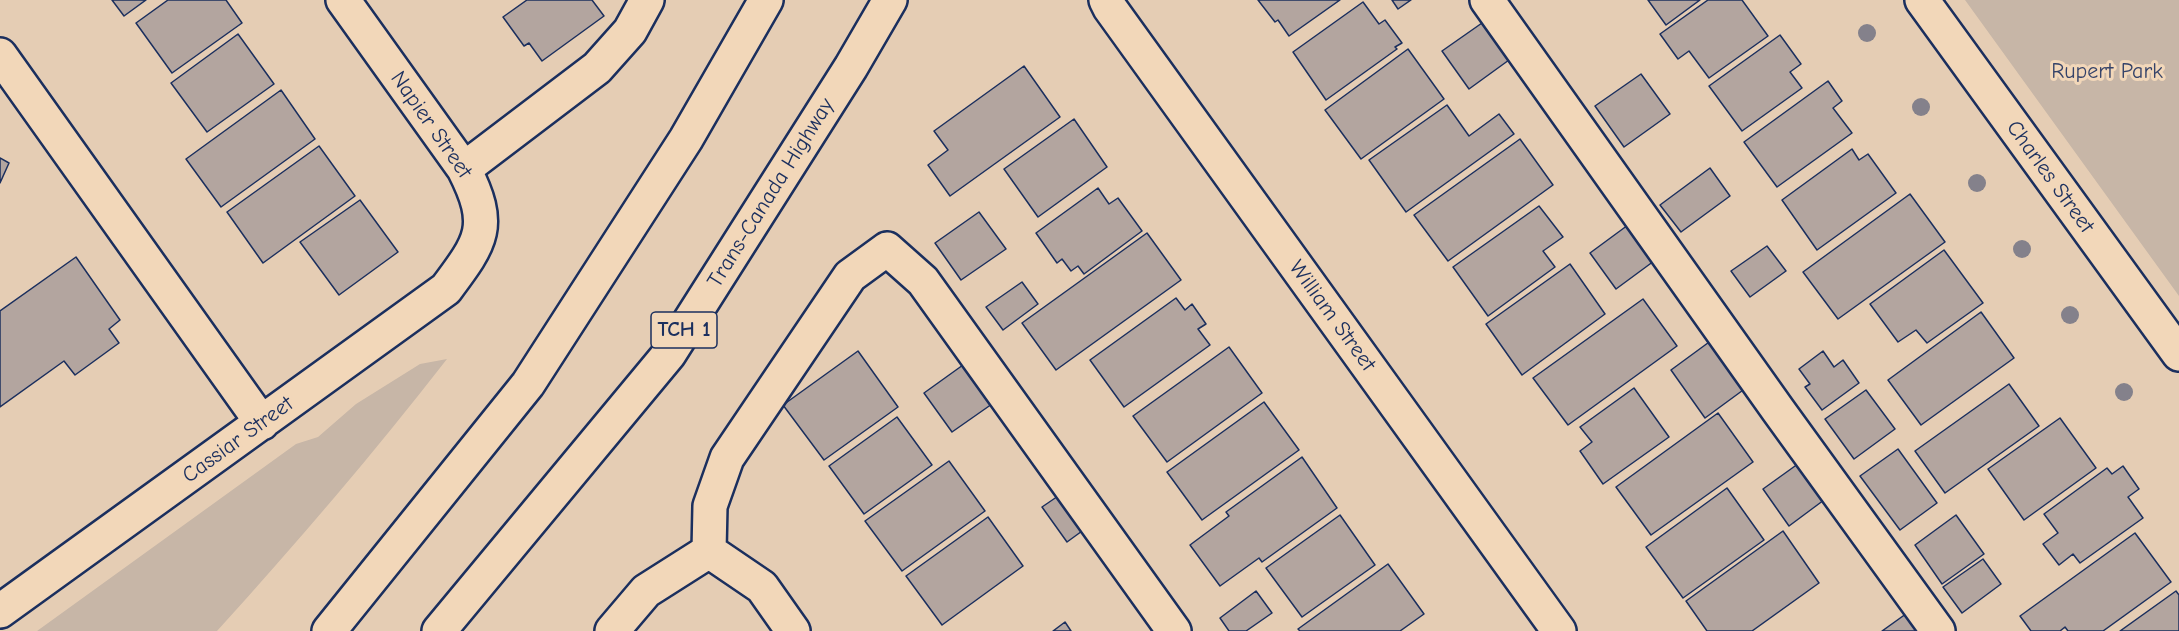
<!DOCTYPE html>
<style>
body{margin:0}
canvas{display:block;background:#e5cdb4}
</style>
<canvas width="2179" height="631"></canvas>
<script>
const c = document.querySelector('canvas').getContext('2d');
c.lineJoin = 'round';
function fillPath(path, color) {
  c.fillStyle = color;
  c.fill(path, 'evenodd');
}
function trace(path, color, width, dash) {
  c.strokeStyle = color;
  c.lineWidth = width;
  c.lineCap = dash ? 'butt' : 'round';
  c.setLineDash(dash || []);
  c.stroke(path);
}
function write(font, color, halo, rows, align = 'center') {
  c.font = font + ' "Comic Neue",sans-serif';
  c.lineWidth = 6;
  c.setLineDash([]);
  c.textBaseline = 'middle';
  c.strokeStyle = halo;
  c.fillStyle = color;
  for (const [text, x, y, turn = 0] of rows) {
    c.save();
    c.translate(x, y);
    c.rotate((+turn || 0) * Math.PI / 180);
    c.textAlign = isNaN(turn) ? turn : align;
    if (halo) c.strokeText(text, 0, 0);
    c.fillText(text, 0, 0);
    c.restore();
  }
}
fillPath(new Path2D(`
 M1965,0H2179V296Z
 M447,359C374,453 297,543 217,631H37L296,444L318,437L356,404L420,364Z`), '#c7b6a7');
const building = new Path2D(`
 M112,0H146L124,16Z
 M168,0H226L242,23L172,73L136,23Z
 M527,0H592L604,16L542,61L529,43L524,46L503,17Z
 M1258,0H1340L1289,36L1278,20L1275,22Z
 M1392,0H1411L1398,9Z
 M1648,0H1700L1666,25Z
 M1708,0H1742L1768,36L1709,78L1689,51L1678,59L1660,34Z
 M1363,2L1379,24L1385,20L1402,43L1395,47L1397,49L1326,100L1293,52Z
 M1482,23L1509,60L1469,89L1442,51Z
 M238,34L274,84L207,132L171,83Z
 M1780,35L1801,64L1790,72L1802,88L1742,131L1709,86Z
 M1408,49L1444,99L1361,159L1325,110Z
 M1024,66L1060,117L950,196L928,165L948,150L934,131Z
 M1641,74L1670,114L1624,147L1595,106Z
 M1828,81L1842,101L1833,108L1852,133L1777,187L1744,142Z
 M281,90L315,139L221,207L186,159Z
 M1447,105L1469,136L1499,114L1514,134L1406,212L1369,160Z
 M1074,119L1107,167L1038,217L1004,169Z
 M1520,139L1553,185L1448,261L1414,215Z
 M319,146L355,196L263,263L227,212Z
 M1852,149L1859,160L1868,154L1896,193L1817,250L1782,200Z
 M0,158L9,163L0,183Z
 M1710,168L1730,196L1681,232L1660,205Z
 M1098,188L1109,204L1118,198L1142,231L1084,274L1078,266L1071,271L1062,259L1057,263L1036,233Z
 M1910,194L1945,242L1838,319L1803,272Z
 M360,200L398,252L339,295L300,242Z
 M1539,206L1563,237L1543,251L1555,267L1488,316L1453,267Z
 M979,212L1006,249L961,280L935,243Z
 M1628,225L1654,261L1616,289L1590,253Z
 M1147,233L1181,280L1056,370L1022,323Z
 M1767,246L1786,271L1750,297L1731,271Z
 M1944,250L1983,303L1927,343L1916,330L1898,342L1870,304Z
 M76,257L120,320L109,329L119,343L75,375L64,361L0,407V311Z
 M1570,264L1605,314L1522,375L1486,324Z
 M1022,282L1038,304L1003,330L986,307Z
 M1176,298L1185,310L1192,304L1206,324L1198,329L1210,345L1124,407L1090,360Z
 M1643,299L1677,346L1568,425L1533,378Z
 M1981,312L2014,358L1921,425L1888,380Z
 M1716,337L1750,385L1705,418L1671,370Z
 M1229,347L1262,393L1167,462L1133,416Z
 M858,351L898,407L824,460L783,405Z
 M1823,351L1834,367L1843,360L1859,383L1822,410L1805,387L1810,384L1799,369Z
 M963,365L992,404L952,432L924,393Z
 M2009,384L2039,426L1945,493L1915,451Z
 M1634,388L1669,437L1603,484L1580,451L1592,442L1580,427Z
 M1866,390L1895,429L1854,459L1825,419Z
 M1264,402L1299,450L1202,520L1167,472Z
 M1718,413L1753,462L1651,535L1616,487Z
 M897,417L932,465L864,514L829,466Z
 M2060,418L2096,468L2024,520L1988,469Z
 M1898,449L1937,503L1900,530L1860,476Z
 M1302,457L1337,508L1262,562L1259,558L1220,586L1190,545L1229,516L1226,512Z
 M949,461L985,511L902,571L865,521Z
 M1802,461L1828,497L1789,526L1763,489Z
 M2123,466L2139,489L2128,497L2143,518L2080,563L2073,554L2059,565L2043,544L2058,533L2044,514L2107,468L2112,474Z
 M1727,488L1764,540L1683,598L1646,547Z
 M1064,492L1089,526L1067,542L1042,507Z
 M1340,515L1375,565L1302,617L1266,568Z
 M1956,515L1984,554L1942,584L1915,545Z
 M988,517L1023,566L942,625L906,576Z
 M1783,531L1819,583L1752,631H1707L1686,601Z
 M2135,533L2171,582L2103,631H2068L2065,627L2060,631H2031L2020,616Z
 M1983,559L2001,584L1962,613L1943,587Z
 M1388,564L1424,614L1400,631H1300L1298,629Z
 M1256,591L1272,613L1246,631H1229L1220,618Z
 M2176,591L2179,595V631H2120Z
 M1910,611L1924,631H1882Z
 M1065,622L1071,631H1053Z`);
fillPath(building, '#b3a59f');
trace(building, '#1b2f5e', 1.5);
const minor = new Path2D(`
 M1106,0L1110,8L1559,631
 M1487,0L1778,410L1938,631
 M1922,0L2179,354
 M0,55L262,423
 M464,169L597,68L630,31L647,0
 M709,551L762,587L793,631
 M0,611L446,289C482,241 493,226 464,169L343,0
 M612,631L646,591L709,551L710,506L727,458L850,276L887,249L923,281L1174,631`);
const highway = new Path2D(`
 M329,631L528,384L686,139L766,0
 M439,631L669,354L851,67L890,0`);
trace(minor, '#1b2f5e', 38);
trace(highway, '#1b2f5e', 38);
trace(minor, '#f2d7b9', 33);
trace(highway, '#f2d7b9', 33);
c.fillStyle = '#84818b';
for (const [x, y] of [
 [1867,33],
 [1921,107],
 [1977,183],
 [2022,249],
 [2070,315],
 [2124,392]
]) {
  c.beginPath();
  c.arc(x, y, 9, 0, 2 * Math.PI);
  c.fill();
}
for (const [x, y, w] of [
 [684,330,66]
]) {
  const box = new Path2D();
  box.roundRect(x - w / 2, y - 18, w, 36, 4.5);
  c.fillStyle = '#f2d7b9';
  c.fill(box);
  trace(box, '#1b2f5e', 1.5);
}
write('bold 21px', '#1b2f5e', null, [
 ["TCH 1",684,330]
]);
write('22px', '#354369', '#f2d7b9', [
 ["Rupert Park",2107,72]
]);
write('22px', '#1b2f5e', '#f2d7b9', [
 ["Napier Street",431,125,55],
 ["Charles Street",2050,177,54],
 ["Trans-Canada Highway",771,193,-58],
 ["William Street",1332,316,54],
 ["Cassiar Street",238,440,-36]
]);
</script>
